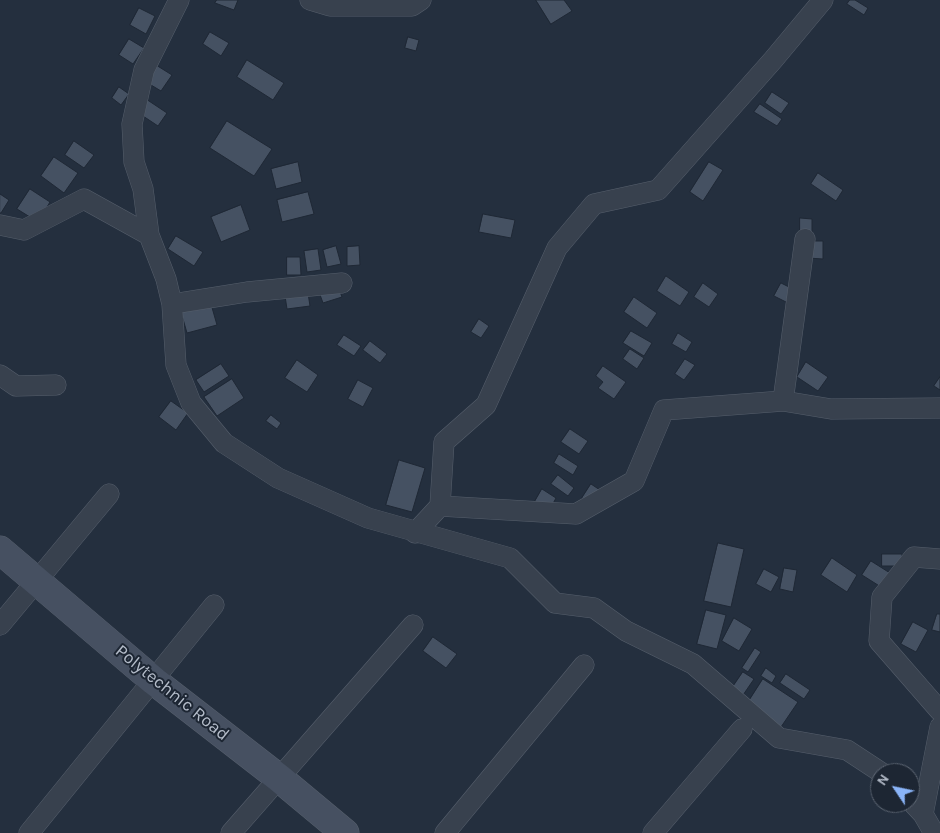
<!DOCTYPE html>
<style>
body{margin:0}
#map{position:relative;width:940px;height:833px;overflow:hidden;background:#242f3e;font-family:Karla,sans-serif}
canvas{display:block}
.north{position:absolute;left:870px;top:763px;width:50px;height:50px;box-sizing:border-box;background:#1d2633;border:1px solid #59626f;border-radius:50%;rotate:304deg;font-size:14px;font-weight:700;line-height:20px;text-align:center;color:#b4bcc9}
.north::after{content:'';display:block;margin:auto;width:18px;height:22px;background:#8ab4f8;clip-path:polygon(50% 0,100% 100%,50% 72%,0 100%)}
</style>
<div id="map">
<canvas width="940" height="833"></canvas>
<div class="north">N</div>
</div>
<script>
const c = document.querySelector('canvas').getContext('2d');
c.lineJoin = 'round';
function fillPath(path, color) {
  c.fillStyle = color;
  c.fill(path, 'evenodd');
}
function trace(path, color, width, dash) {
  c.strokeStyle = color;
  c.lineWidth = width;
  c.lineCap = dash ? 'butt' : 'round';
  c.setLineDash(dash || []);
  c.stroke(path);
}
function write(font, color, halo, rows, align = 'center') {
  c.font = font + ' Karla,sans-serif';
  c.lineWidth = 4;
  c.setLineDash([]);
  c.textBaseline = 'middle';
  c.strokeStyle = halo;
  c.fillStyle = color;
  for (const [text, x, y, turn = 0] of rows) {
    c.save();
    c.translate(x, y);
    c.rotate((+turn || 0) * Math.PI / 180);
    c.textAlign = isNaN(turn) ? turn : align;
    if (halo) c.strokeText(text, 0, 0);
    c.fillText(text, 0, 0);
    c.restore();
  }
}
const building = new Path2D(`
 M217,0H238L234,10L215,3Z
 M536,0H564L572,11L551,24Z
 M850,0H855L868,8L864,15L847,4Z
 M139,8L155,16L146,34L130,25Z
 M210,32L229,43L221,56L203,44Z
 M408,37L419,40L416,51L405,48Z
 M129,39L144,48L133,64L119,55Z
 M247,60L284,83L273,100L237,77Z
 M156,65L172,75L161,91L146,82Z
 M119,87L129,94L121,105L112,98Z
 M772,92L789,103L781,114L765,103Z
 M146,99L167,113L158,126L137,112Z
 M760,104L782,119L777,126L754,112Z
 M227,121L272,149L254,176L210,148Z
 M74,141L94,155L84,168L65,155Z
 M54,157L78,173L64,193L41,176Z
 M298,162L302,182L276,189L271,169Z
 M709,162L723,170L703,201L690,192Z
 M818,173L843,190L836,201L811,184Z
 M30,189L50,202L38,222L17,209Z
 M308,192L314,214L282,222L277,200Z
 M0,194L9,200L1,213H0Z
 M241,205L250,230L221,242L211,217Z
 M483,214L515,220L511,238L479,232Z
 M800,218L812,219V234L800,233Z
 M176,236L203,252L194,266L168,249Z
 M809,241H823V259L808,258Z
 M336,246L341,264L327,267L323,250Z
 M359,246L360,265L347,266V247Z
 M318,249L321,270L307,272L304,251Z
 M287,257H300L301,275H287Z
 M666,276L689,292L680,306L657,291Z
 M703,283L718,294L709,307L694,297Z
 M781,283L797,291L790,304L774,296Z
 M338,286L342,297L323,303L319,292Z
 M308,293L310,306L287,309L285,296Z
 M634,297L657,313L647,328L624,312Z
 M211,304L217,325L187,333L181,312Z
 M479,319L489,326L481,338L471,332Z
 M631,331L652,343L644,356L623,343Z
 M678,333L692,342L686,352L672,344Z
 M344,335L361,346L354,356L337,345Z
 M370,341L387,354L380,363L363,350Z
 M630,349L644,358L637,369L623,359Z
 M685,359L695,365L684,380L675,374Z
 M297,360L318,375L307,392L285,378Z
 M806,362L828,377L818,391L797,377Z
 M221,364L229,376L204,392L196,380Z
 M603,366L626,382L614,399L598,388L603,382L596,376Z
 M940,377V390L934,386Z
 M232,379L244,398L217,416L204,397Z
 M358,380L373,388L363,407L348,399Z
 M171,401L188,413L176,430L159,417Z
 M271,415L281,423L277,429L266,421Z
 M570,429L588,441L579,454L561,442Z
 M559,454L578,466L573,475L554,463Z
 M399,460L425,468L412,512L386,505Z
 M558,475L574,488L568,496L551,484Z
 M591,484L600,490L591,503L582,498Z
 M542,489L556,498L549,511L534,503Z
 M718,543L744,549L731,607L704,601Z
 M882,554H902V566H882Z
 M832,558L857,575L847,592L821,575Z
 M871,561L890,573L881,587L862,575Z
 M784,568L797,570L793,592L780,589Z
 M764,569L779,577L771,592L756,584Z
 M706,610L726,615L717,649L697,644Z
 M937,614H940V632L932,630Z
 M734,618L752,629L739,651L722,641Z
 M913,622L928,630L916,652L901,644Z
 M433,637L457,654L446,668L423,651Z
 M755,648L761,652L748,672L742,668Z
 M766,668L776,676L772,683L761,676Z
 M743,672L754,679L741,698L730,691Z
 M786,674L810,690L804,699L780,683Z
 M763,679L798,702L781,727L747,704Z`);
fillPath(building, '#455162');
trace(building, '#1f2835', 1);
const street = new Path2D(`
 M179,0L144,70L132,124L134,162L143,189L149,235L166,279L172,304L247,292L342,283
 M310,0L330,6H412L421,0
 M0,225L24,230L84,199L149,235
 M172,304L176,365L191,403L224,443L278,478L368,518L510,558L555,603L594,608L626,631L693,664L779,738L847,750L882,773
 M0,375L16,386L56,385
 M783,401L805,239
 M440,506L576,514L634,481L664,410L783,401L831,409L940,408
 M415,533L440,506L444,442L486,405L557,248L594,204L658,190L773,60L823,0
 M940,559L914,557L882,597L879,641L940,711
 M0,625L109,494
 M910,800L923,814L934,833
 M923,814L940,727
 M29,833L214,605
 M231,833L413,625
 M445,833L584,665
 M653,833L742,729`);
const secondary = new Path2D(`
 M0,550L154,681L279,778L345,833`);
trace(street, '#565f6c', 21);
trace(secondary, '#565f6c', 29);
trace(street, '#38414e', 20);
trace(secondary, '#465061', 28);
write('18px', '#b4bcc9', '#1d2633', [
 ["Polytechnic Road",172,693,39]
]);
</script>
